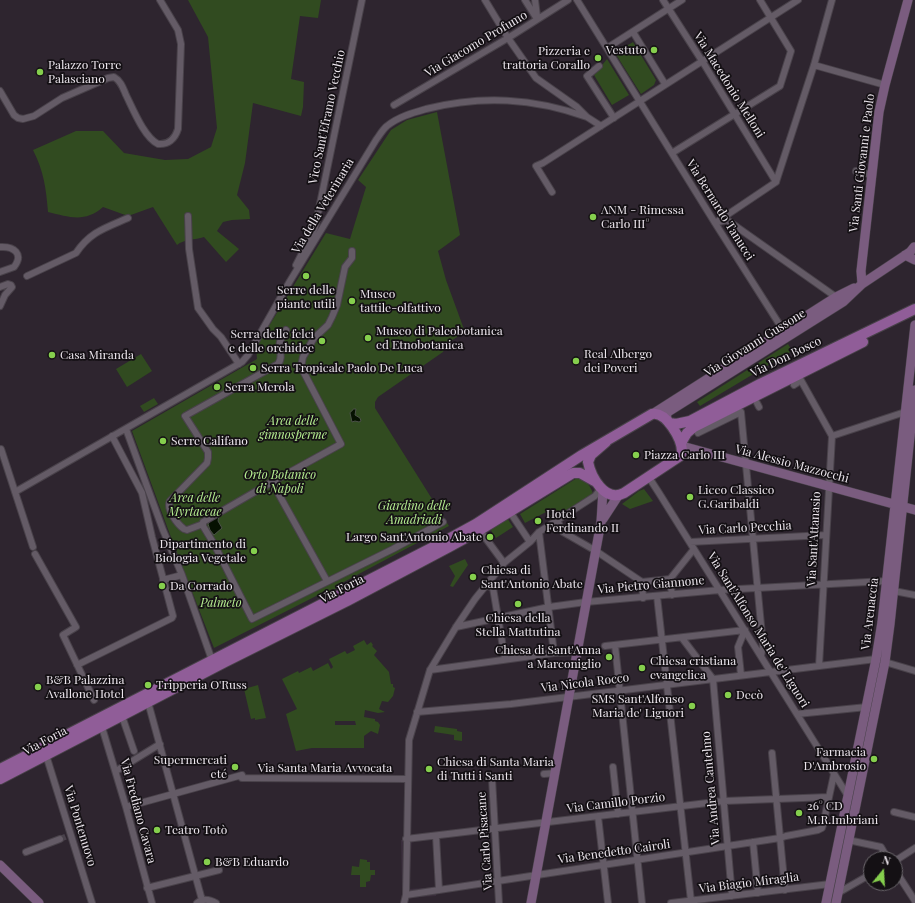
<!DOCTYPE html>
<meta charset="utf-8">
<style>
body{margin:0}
#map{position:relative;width:915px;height:903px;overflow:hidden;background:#2e252f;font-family:"Playfair Display",serif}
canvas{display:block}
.north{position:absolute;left:863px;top:851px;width:40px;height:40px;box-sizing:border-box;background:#141014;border:1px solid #6a666b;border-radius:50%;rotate:18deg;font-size:11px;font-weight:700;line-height:16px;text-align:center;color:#ece6ed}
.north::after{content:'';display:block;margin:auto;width:14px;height:18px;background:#85cf4d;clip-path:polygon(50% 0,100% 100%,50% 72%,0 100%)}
</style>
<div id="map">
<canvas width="915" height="903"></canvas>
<div class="north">N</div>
</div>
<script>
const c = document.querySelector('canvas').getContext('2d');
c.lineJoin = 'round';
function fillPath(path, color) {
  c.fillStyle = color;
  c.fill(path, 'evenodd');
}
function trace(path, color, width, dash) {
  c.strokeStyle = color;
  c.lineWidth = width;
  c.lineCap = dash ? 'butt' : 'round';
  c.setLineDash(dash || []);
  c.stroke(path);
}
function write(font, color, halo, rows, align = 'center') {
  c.font = font + ' "Playfair Display",serif';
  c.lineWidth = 3.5;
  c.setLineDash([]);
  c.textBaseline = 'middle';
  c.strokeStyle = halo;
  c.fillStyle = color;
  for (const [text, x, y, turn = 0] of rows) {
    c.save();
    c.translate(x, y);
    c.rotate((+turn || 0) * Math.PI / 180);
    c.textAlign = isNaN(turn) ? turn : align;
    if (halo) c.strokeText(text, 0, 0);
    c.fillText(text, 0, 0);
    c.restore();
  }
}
fillPath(new Path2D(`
 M401,840H412L409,889L436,887V896L408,898L407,903H401L402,893Z`), '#392d3b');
fillPath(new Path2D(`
 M188,0H321L318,18L300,16L291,79L304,82L303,107L301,116L253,103L245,163L237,195L249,210L250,219L232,220L223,222L217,231L239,249L226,262L204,237C195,240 184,239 177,245L153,207L128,216L103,207C85,223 69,217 48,212C46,188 44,172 33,150L76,131H103L124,153L165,160L188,159L211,147L217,128L208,37Z
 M633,42L656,80L654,85L641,94L615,53Z
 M607,59L629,95L612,105L594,75Z
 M437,112L460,235L438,251L446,280L465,332L446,344L443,352L378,397L375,402V408L449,526L340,584L341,586L323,595L322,593L214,648L172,540L132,431L257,359L256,347L326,233L350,239L366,187L358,180L391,130L407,120Z
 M788,344L792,351L700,406L697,402Z
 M141,354L152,371L127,387L116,369Z
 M154,398L158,404L144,412L140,406Z
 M581,477C586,481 592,488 593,494L550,520L546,512L525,523L520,514L577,478Z
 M644,489L653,501L630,509L622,504L639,491Z
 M507,518L513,527L496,538L490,529Z
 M465,559L468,565L453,587L450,586L455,576L449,566Z
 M364,640L367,645L371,642L373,645L372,646L377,651L374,655L389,672L391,684H393V687L395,688L393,696L388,702L382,701L379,709L385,712L378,713L365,710L364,717L375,719V721L378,722L380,725L378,734L371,731L364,736V748H312L296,751L286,714L297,709L282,679L298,671L299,673L311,667L313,671L328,663L331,669L333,667L329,659L345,651L347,654L355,650L353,646ZM335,721H355L356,725H335Z
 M258,685L266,718L255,720V718L251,719L244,689Z
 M435,726L457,729V731L462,732V741L454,740V735L434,732Z
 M360,859L367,860V862H370V870H375V875H371L370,881L366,882V887H360V875H351L352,866L359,867Z`), '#314b20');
const water = new Path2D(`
 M354,409H356L355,415L360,418L361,421L359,422L355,421L352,422L350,413Z
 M219,516L218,521L222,528L214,535L210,530L208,524L211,520Z`);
fillPath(water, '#061101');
trace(water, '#4b5148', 1);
trace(new Path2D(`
 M60,839L67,836`), '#4a424c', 6, [6, 3]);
const street = new Path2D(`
 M485,0L508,38L536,78L577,107L587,117L601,126
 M525,0L537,19
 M535,0L537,16
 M577,0L715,223L783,330
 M663,0L704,64L776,182
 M633,32L665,84
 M607,48L682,0
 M814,65L885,85
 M599,66L587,76L614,118
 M0,91L14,115L18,118L23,119L34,116L62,98L108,78L114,77C121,81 123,88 126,95C133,109 144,137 158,144C168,145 175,139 178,129L181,44L178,30L160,0
 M394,105L508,38L568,0
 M672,153L780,86L791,51L760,0
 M856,171L872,175
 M552,192L536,166L543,163L798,0
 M188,216L189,249L198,308L213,329L221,337L239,364
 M718,222L727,220L836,297
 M715,223L776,182L814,65L832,0
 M0,247C14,246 24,254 14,267L0,272
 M296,265L315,228L362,0
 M27,276L76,253C90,232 105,228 128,218
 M0,287L8,284L11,285L12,287L5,295L0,306
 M798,375L832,436L819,666
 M794,385L797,383
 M757,403L759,407
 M695,426L698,433L741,412L763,646L761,656
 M126,429L163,530L182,575L213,663
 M832,436L905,412
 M1,449L33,547
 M648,476L659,493L848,796
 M272,482L341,444L301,367L303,357L314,338L328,325L332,317L337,305L345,267L352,258V251
 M15,492L242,362L248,355L290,281L376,140C379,136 383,129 387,126C398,117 412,113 426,109C482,95 533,98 587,117
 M510,512L530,542
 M557,520L563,532L596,551L642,582
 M203,524L187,530L184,529C177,524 166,509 170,501L207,463L208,458V452L185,416L278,364C284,357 278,350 280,342C281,338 284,334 286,330
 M478,528L504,563
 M539,532L554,653
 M690,542L825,535
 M35,554L76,627L63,635L94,700
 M670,579L694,549
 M163,580L182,575
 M327,581L272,482L203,522V526L214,544L252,619L393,549L443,522
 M486,585L493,588L505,659
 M894,591L915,595
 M657,596L691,901
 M643,598L642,582L670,579L672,595
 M456,627L549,607L586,602L720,590L886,581
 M682,638L713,679L732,896
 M615,645L642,903
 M605,646L745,630
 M885,662L915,671
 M77,665L172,618L173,616L152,537L142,493L112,436
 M430,670L554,653L577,652
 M741,675L738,647L745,630
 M148,702L202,900
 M417,712L511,704L876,659
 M797,714L867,707
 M122,716L134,751
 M101,724L126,807L152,903
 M772,753L785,890
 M46,755L92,903
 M613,767L618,814
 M116,771L160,744
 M544,774L555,773
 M242,778L407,779
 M492,778L499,903
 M126,807L242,775
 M894,812L915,817
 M598,816L608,903
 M436,836L439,890
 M406,839L724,801L829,797
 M848,840L881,847L888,859
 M753,842L758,893
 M26,852L60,839
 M895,861L915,848
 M895,870L915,901
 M147,888L219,870
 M838,893L871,874
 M406,895L780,838L786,836L818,830L822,828L823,825L834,774
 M197,903C203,898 209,899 216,903
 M404,903L406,895L409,740L430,670L456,627L475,599L504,563L530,542L539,532L595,496L599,491L598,485
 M671,903L830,884`);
const secondary = new Path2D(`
 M905,255L915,260
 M862,284L861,271L879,112L885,85L908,0
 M654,413L836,297L854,288
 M669,423L666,416L668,412L843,302L862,284L910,252L914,247
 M682,446L915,510
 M603,519L618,496
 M0,865L39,903
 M531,903L601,522L603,490
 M826,903L876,659L882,622L915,325
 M836,903L885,662L890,624L915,390`);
const primary = new Path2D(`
 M669,423L676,424L690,421L760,384L915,309
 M681,443L687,433L694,427L863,342
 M0,769L445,541L476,524L582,455L652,414C666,411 682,439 682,452L680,456L624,493C605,503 591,477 588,462L591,455L606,442
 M0,779L225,662L347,601L449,547L480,530L573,473H580L596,482`);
trace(street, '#49424a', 8);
trace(secondary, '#49424a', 10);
trace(primary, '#49424a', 12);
trace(street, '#645b66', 6);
trace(secondary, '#7a5c7f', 9);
trace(primary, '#905d98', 10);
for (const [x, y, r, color] of [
 [654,50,4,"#85cf4d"],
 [598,58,4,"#85cf4d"],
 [40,72,4,"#85cf4d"],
 [593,217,4,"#85cf4d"],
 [306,276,4,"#85cf4d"],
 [352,301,4,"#85cf4d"],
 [368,338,4,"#85cf4d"],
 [322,341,4,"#85cf4d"],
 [52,355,4,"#85cf4d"],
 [576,361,4,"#85cf4d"],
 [253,368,4,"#85cf4d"],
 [217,387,4,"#85cf4d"],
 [163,441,4,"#85cf4d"],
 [636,455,4,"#85cf4d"],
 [690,497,4,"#85cf4d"],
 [538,521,4,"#85cf4d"],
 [490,537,4,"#85cf4d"],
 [254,551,4,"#85cf4d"],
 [473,577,4,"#85cf4d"],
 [162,586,4,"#85cf4d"],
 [518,604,4,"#85cf4d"],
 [609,657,4,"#85cf4d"],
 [642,668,4,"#85cf4d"],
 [148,685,4,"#85cf4d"],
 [38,687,4,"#85cf4d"],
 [728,695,4,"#85cf4d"],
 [692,706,4,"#85cf4d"],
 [874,759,4,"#85cf4d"],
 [235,767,4,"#85cf4d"],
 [429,769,4,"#85cf4d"],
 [799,813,4,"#85cf4d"],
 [157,830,4,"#85cf4d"],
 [207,862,4,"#85cf4d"]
]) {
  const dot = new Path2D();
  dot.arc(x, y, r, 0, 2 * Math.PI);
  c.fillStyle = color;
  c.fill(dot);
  trace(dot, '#141014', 1.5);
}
write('12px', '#ece6ed', '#141014', [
 ["Via Giacomo Profumo",476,44,-31],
 ["Via Macedonio Melloni",729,85,58],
 ["Vico Sant'Eframo Vecchio",327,117,-78],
 ["Via Santi Giovanni e Paolo",862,163,-83],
 ["Via della Veterinaria",323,206,-59],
 ["Via Bernardo Tanucci",720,210,58],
 ["Via Giovanni Gussone",755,343,-32],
 ["Via Don Bosco",786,357,-26],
 ["Via Alessio Mazzocchi",792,464,15],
 ["Via Carlo Pecchia",745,528,-3],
 ["Via Sant'Attanasio",814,539,-87],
 ["Via Pietro Giannone",651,585,-5],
 ["Via Foria",342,589,-27],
 ["Via Arenaccia",870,614,-83],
 ["Via Sant'Alfonso Maria de' Liguori",758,630,58],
 ["Via Nicola Rocco",585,683,-7],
 ["Via Foria",45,741,-28],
 ["Via Santa Maria Avvocata",325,768],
 ["Via Andrea Cantelmo",711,788,-95],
 ["Via Camillo Porzio",616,803,-7],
 ["Via Frediano Cavara",138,811,75],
 ["Via Pontenuovo",80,826,73],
 ["Via Carlo Pisacane",485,841,-94],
 ["Via Benedetto Cairoli",614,852,-8],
 ["Via Biagio Miraglia",749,883,-7]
]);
write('12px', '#ece6ed', '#141014', [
 ["Vestuto",646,50,"right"],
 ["Pizzeria e",590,51,"right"],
 ["trattoria Corallo",590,65,"right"],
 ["Palazzo Torre",48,65],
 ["Palasciano",48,79],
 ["ANM - Rimessa",601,210],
 ["Carlo III°",601,224],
 ["Serre delle",306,290,"center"],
 ["piante utili",306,304,"center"],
 ["Museo",360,294],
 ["tattile-olfattivo",360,308],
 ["Museo di Paleobotanica",376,331],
 ["ed Etnobotanica",376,345],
 ["Serra delle felci",314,334,"right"],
 ["e delle orchidee",314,348,"right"],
 ["Real Albergo",584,354],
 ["dei Poveri",584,368],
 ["Casa Miranda",60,355],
 ["Serra Tropicale Paolo De Luca",261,368],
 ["Serra Merola",225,387],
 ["Serre Califano",171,441],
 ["Piazza Carlo III",644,455],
 ["Liceo Classico",698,490],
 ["G.Garibaldi",698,504],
 ["Hotel",546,514],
 ["Ferdinando II",546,528],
 ["Largo Sant'Antonio Abate",482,537,"right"],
 ["Dipartimento di",246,544,"right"],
 ["Biologia Vegetale",246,558,"right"],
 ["Chiesa di",481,570],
 ["Sant'Antonio Abate",481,584],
 ["Da Corrado",170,586],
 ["Chiesa della",518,618,"center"],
 ["Stella Mattutina",518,632,"center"],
 ["Chiesa di Sant'Anna",601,650,"right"],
 ["a Marconiglio",601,664,"right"],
 ["Chiesa cristiana",650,661],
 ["evangelica",650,675],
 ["B&B Palazzina",46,680],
 ["Avallone Hotel",46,694],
 ["Tripperia O'Russ",156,685],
 ["Decò",736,695],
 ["SMS Sant'Alfonso",684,699,"right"],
 ["Maria de' Liguori",684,713,"right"],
 ["Farmacia",866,752,"right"],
 ["D'Ambrosio",866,766,"right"],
 ["Supermercati",227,760,"right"],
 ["eté",227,774,"right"],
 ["Chiesa di Santa Maria",437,762],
 ["di Tutti i Santi",437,776],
 ["26° CD",807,806],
 ["M.R.Imbriani",807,820],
 ["Teatro Totò",165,830],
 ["B&B Eduardo",215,862]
], 'left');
write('italic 12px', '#b7f092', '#141014', [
 ["Area delle",293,421],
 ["gimnosperme",293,435],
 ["Orto Botanico",280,475],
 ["di Napoli",280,489],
 ["Area delle",195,498],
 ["Myrtaceae",195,512],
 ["Giardino delle",414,506],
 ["Amadriadi",414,520],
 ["Palmeto",221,603]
]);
</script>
